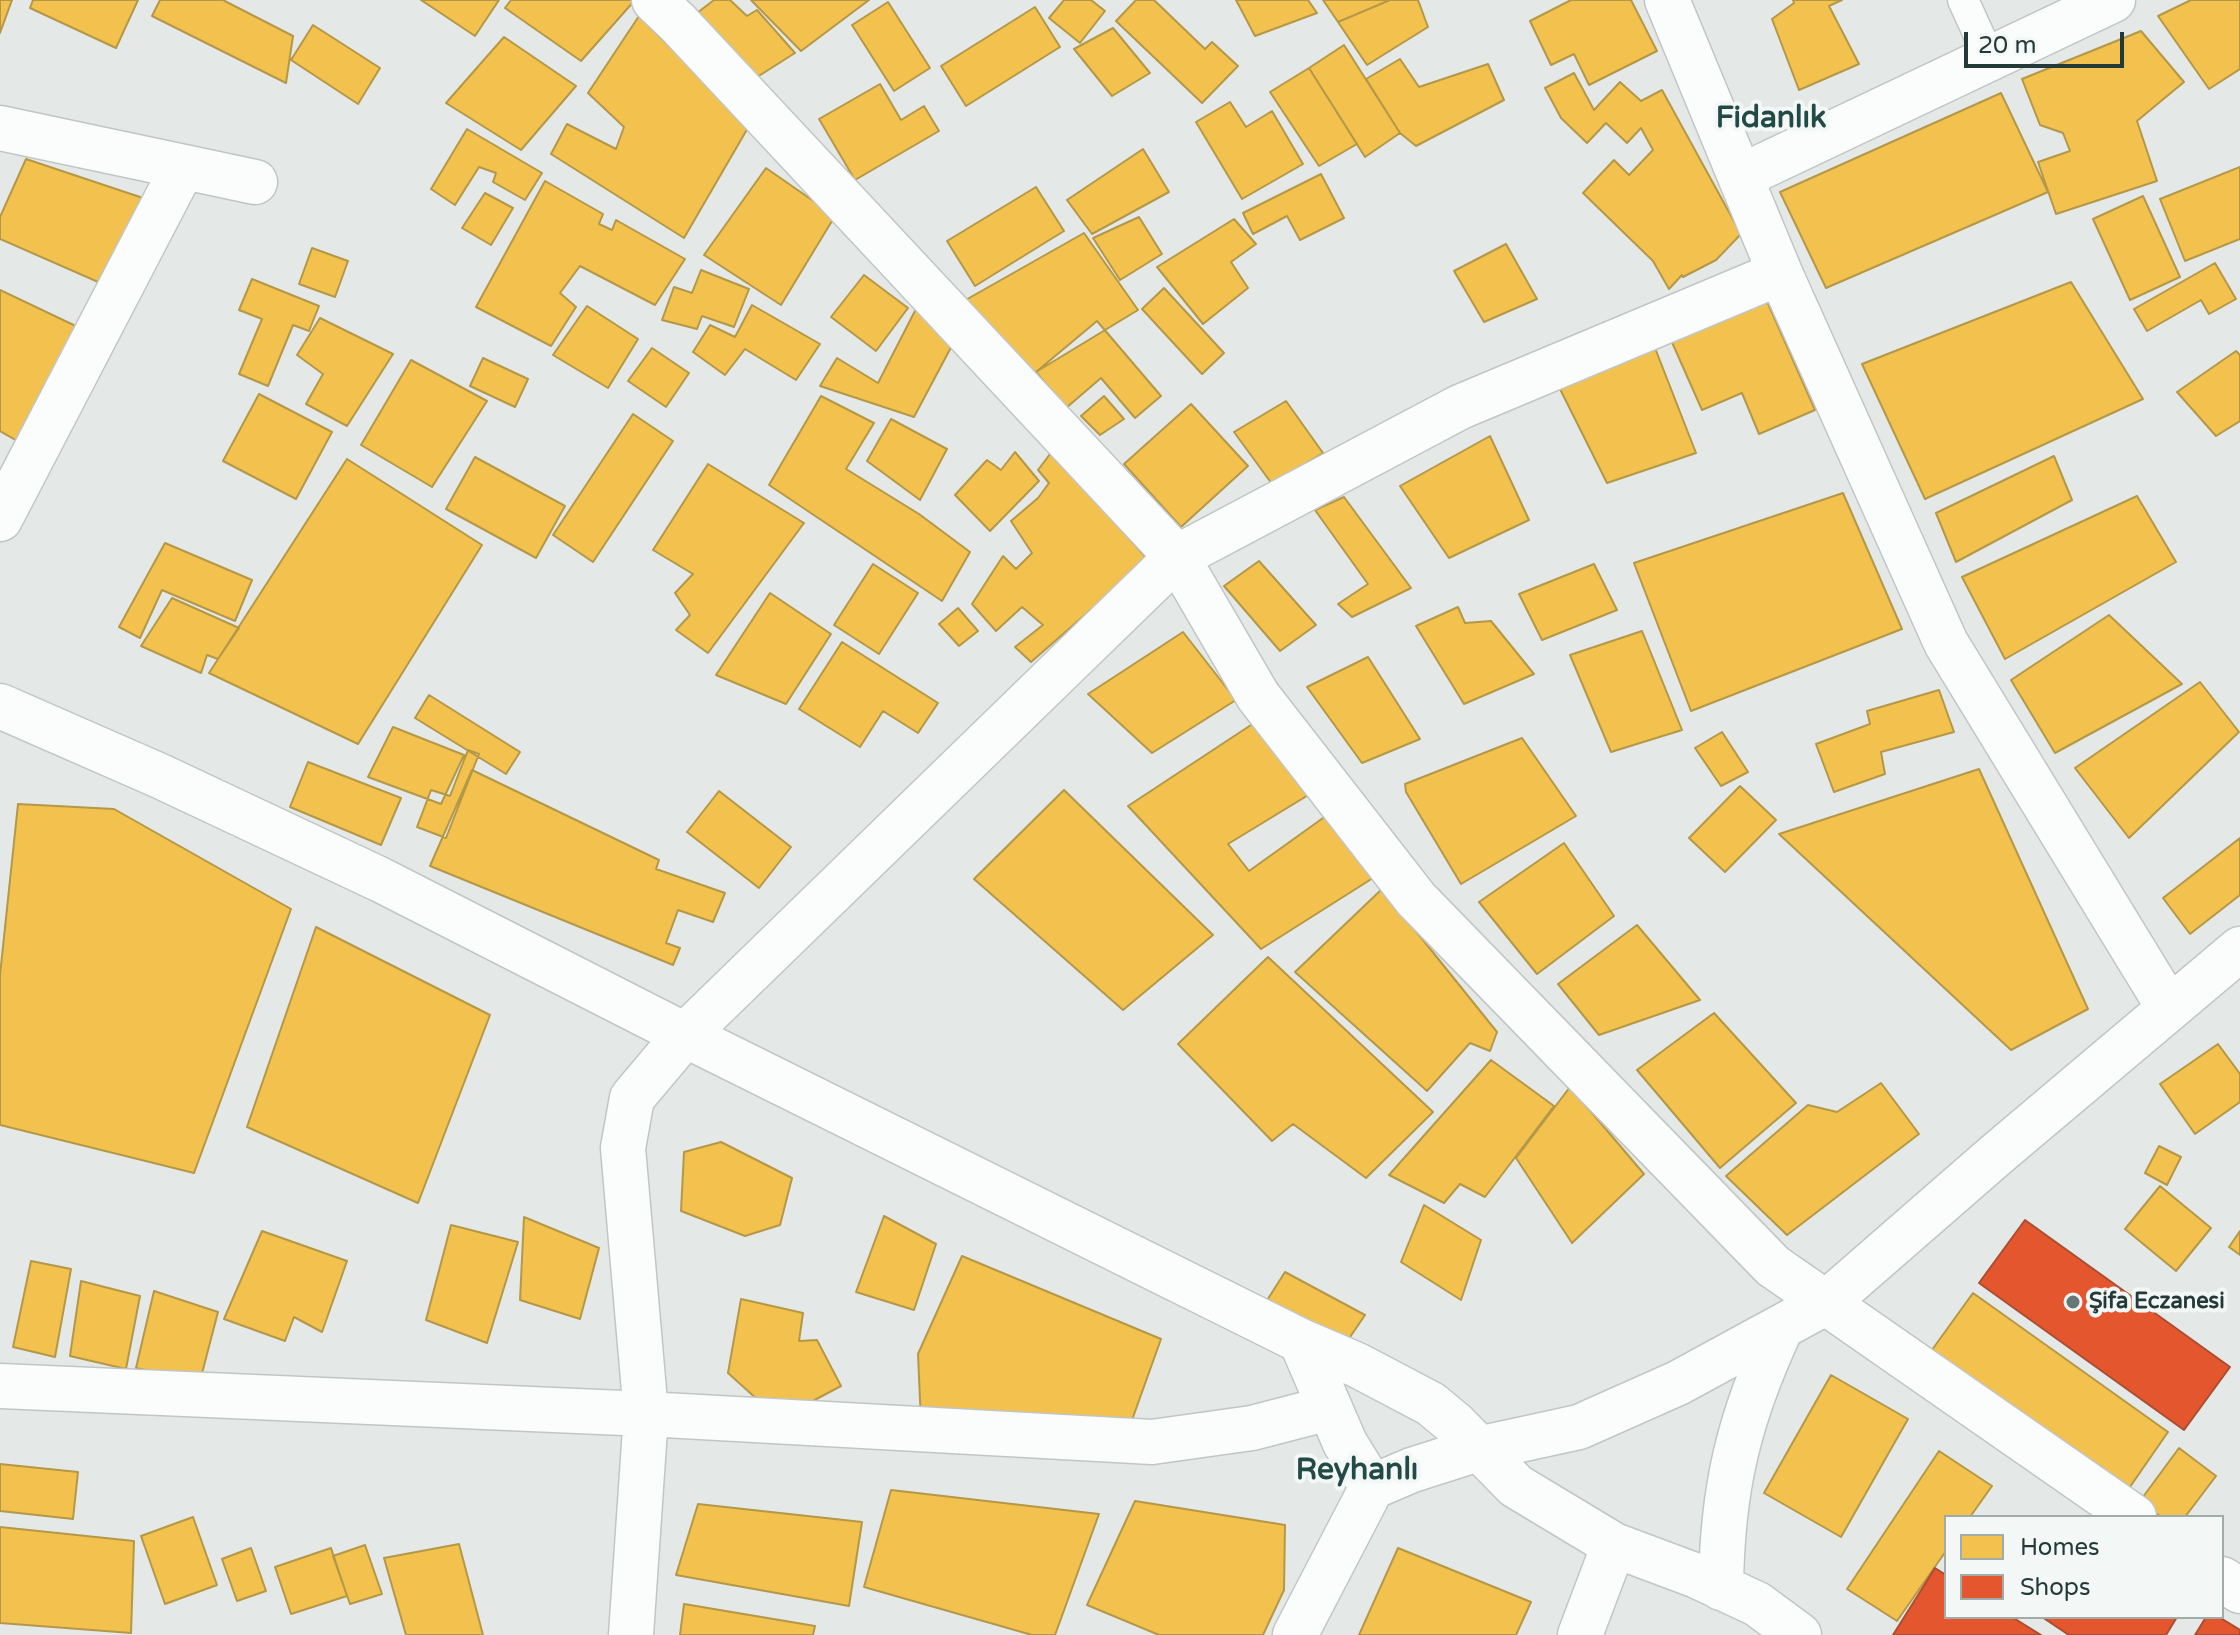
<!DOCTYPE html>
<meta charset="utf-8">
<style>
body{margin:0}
#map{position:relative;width:2240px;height:1635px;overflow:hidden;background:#e4e9e8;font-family:"Varela Round",sans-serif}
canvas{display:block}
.legend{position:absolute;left:1944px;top:1515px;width:280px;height:104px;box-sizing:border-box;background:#f3f8f6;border:2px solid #a0acaa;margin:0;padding:10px 14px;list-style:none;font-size:24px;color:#243a38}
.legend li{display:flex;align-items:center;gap:16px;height:40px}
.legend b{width:40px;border:2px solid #a0acaa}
.scale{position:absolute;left:1964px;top:32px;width:160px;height:36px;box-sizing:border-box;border:4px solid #243a38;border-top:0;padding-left:10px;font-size:24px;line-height:28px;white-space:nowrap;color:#243a38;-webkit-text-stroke:6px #f3f8f6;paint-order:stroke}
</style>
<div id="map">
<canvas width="2240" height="1635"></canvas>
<ul class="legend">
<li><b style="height:22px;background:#f2c14e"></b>Homes</li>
<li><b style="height:22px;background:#e4572e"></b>Shops</li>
</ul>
<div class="scale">20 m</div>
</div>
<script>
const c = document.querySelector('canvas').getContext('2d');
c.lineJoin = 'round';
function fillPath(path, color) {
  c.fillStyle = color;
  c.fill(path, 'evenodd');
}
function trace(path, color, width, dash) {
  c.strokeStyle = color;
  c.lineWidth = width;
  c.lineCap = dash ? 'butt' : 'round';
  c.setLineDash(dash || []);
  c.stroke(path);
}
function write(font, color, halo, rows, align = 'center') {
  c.font = font + ' "Varela Round",sans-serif';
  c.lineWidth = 8;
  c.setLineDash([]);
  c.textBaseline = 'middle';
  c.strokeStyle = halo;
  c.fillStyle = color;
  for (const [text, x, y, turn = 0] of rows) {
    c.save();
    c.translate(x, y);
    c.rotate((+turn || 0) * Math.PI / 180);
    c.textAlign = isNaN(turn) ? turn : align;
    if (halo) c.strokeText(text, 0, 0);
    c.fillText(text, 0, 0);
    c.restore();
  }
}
const homes = new Path2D(`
 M0,0H12L0,33Z
 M33,0H138L116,48L30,8Z
 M160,0H223L293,36L286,83L152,16Z
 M421,0H499L475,36Z
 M511,0H635L581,61L505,8Z
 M714,0H730L747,16L757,10L795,53L754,79L697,13Z
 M751,0H869L801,51Z
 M1064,0H1091L1105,11L1080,43L1049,18Z
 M1136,0H1154L1205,49L1212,42L1238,66L1202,103L1116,21Z
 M1236,0H1308L1317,13L1255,36Z
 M1323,0H1390L1338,22Z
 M1390,0H1418L1428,27L1367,65L1338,22Z
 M1571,0H1631L1657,51L1589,85L1574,54L1551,65L1530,21Z
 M1793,0H1842L1829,6L1859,64L1799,90L1772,19L1794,3Z
 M2191,0H2240V69L2209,89L2158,16Z
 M888,2L930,68L894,91L852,25Z
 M1035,7L1060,47L966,106L941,66Z
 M639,16L749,126L684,238L551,154L567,124L616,149L624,127L588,93Z
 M313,25L380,68L358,104L291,60Z
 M1113,28L1150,73L1112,96L1074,49Z
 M2141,31L2184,82L2137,121L2157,181L2056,214L2038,162L2070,151L2063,133L2040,125L2022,79Z
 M504,37L576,86L521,150L446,103Z
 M1344,45L1400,133L1365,157L1309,68Z
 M1400,59L1419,87L1488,64L1504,100L1416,146L1400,133L1366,79Z
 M1309,68L1357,144L1319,166L1270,92Z
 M1574,73L1594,110L1620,82L1641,101L1662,90L1741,234L1716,260L1683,277L1682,275L1669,289L1653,261L1583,193L1614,160L1629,175L1653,150L1641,128L1627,143L1606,123L1587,143L1561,118L1545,88Z
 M880,84L901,120L924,106L939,131L855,180L819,119Z
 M2001,93L2048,192L1826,288L1780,192Z
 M1230,102L1246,127L1272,111L1303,164L1242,199L1196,122Z
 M467,129L542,173L525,200L493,182L496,173L479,167L455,205L431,189Z
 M1143,149L1169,192L1092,234L1067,200Z
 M26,159L143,198L105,285L0,239V217Z
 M2240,167V239L2185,261L2160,199Z
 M766,168L835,216L781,305L704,255Z
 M1321,174L1344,218L1300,240L1287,216L1253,234L1243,213Z
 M545,181L603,214L599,224L612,230L616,220L685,259L655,305L580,266L560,293L576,307L551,346L476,307Z
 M1036,187L1064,231L975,286L947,241Z
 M485,193L513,208L491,245L462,228Z
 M2143,196L2180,277L2130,300L2093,219Z
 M1139,217L1162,254L1120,280L1093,238Z
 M1234,219L1256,244L1231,262L1248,288L1203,324L1157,267Z
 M1084,233L1138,310L1031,375L962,302Z
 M1506,244L1537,299L1484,322L1454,271Z
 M312,248L348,261L335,297L299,284Z
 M2215,263L2236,299L2209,314L2201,300L2147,331L2134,309Z
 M701,270L749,289L734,327L702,316L697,329L662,320L674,287L692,293Z
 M864,275L908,308L876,351L831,317Z
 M252,279L319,306L309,331L293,325L268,386L239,374L262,319L239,310Z
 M2071,282L2143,399L1925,499L1862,364Z
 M1164,288L1224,353L1202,374L1142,309Z
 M0,290L82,329L26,446L0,431Z
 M1762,290L1815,410L1759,434L1742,393L1702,410L1667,331Z
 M752,305L820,344L796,380L745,349L725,375L693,352L710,325L735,337Z
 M587,306L638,339L608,388L553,355Z
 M917,307L956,338L914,417L820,386L837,358L878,383Z
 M320,318L393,354L347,426L306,404L323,374L297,355Z
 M1097,321L1161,396L1135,418L1101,378L1066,408L1036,372Z
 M652,348L689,373L666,407L628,381Z
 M1655,348L1696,453L1607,483L1558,385Z
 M2236,351L2240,355V421L2216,436L2177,392Z
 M483,358L528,379L515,407L470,386Z
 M411,360L487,401L432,487L361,445Z
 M259,394L332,432L296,499L223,461Z
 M821,396L874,423L846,469L919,514L970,552L942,601L769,485Z
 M1104,396L1124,419L1100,435L1081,416Z
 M1286,401L1323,453L1272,484L1234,432Z
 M1191,404L1248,466L1181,527L1124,464Z
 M633,414L673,441L593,562L553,535Z
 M891,419L947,449L920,500L867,461Z
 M1490,436L1529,520L1449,558L1400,486Z
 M1053,450L1148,560L1031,662L1015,647L1043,625L1022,607L996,631L972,604L1003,556L1016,569L1032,553L1011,521L1038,498L1049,483L1038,470Z
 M1015,452L1039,481L990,531L955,495L987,460L1001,470Z
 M2054,456L2072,500L1956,562L1936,513Z
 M475,457L565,506L536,558L446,509Z
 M347,459L482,545L358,744L209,673Z
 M708,464L804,523L708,653L676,630L690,615L675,593L693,574L653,550Z
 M1843,493L1902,629L1691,711L1634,563Z
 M2137,496L2176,562L2005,659L1962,577Z
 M1344,497L1411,588L1352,617L1338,604L1368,584L1315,510Z
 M165,543L252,580L235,621L162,590L140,638L119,627Z
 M1259,561L1316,625L1280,651L1224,586Z
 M873,564L918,593L879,654L834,625Z
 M1594,564L1617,610L1542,640L1519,594Z
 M770,593L831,634L786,704L716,675Z
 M172,598L239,628L218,659L207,655L201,673L141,646Z
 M1458,607L1465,623L1491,621L1534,674L1464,704L1416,626Z
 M958,608L978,631L959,646L939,624Z
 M2109,615L2182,684L2055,753L2011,680Z
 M1642,631L1682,730L1611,752L1570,655Z
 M1183,632L1236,700L1152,753L1088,694Z
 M842,642L938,703L918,733L883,711L860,747L799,709Z
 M1368,657L1420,739L1362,763L1307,687Z
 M2200,682L2239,732L2129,838L2075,768Z
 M1939,690L1954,732L1881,752L1885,774L1834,792L1816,744L1870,724L1867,711Z
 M429,695L520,752L506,774L415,718Z
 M1254,723L1310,794L1228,844L1249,871L1330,813L1373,878L1261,949L1128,806Z
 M393,727L464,755L441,804L368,777Z
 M1722,732L1748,772L1721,786L1695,748Z
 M1522,738L1576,816L1461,884L1406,792L1405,784Z
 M468,750L479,754L446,838L417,827L431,790L450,796Z
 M308,762L401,798L381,845L290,807Z
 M1979,769L2088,1009L2011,1050L1779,834Z
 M472,770L659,860L656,869L725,893L713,922L678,910L666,943L680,948L673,965L430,866Z
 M1740,786L1776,820L1725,872L1689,838Z
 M1064,790L1213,935L1123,1010L974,879Z
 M719,791L791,847L759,888L687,832Z
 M18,804L114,809L291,909L194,1173L0,1125V975Z
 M2240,838V895L2190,934L2163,898Z
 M1564,843L1614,916L1537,974L1479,902Z
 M1382,889L1497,1032L1490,1051L1470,1043L1427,1091L1295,972Z
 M1637,925L1700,1000L1599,1035L1558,984Z
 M316,927L490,1015L418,1203L247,1127Z
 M1268,957L1433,1112L1366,1178L1293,1124L1272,1141L1178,1044Z
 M1714,1013L1796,1103L1720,1168L1637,1070Z
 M2218,1044L2240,1074V1102L2195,1134L2160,1084Z
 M1491,1060L1554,1106L1485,1197L1460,1184L1444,1203L1389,1175Z
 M1881,1083L1919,1134L1787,1235L1726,1176L1808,1105L1837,1112Z
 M1570,1087L1644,1174L1572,1243L1516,1158Z
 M721,1142L792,1178L780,1225L745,1236L681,1211L684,1152Z
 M2159,1146L2181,1157L2167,1185L2145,1173Z
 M2160,1186L2211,1228L2176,1271L2125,1229Z
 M1424,1205L1481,1240L1461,1300L1401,1262Z
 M884,1216L936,1244L914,1310L856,1292Z
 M524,1217L599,1248L580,1319L520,1300Z
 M451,1225L518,1242L487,1343L426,1320Z
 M262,1231L347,1261L322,1332L294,1317L285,1341L224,1319Z
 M2240,1231V1255L2229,1247Z
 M962,1256L1161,1339L1127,1434L921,1423L918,1354Z
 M31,1261L71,1269L55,1357L13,1347Z
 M1285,1272L1365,1315L1344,1346L1264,1305Z
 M81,1281L140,1296L126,1369L70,1356Z
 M154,1291L218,1312L200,1381L136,1368Z
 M1973,1293L2168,1432L2123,1497L1929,1354Z
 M741,1299L803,1313L799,1341L817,1340L841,1386L779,1419L728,1373Z
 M1831,1375L1908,1419L1841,1537L1764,1493Z
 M2179,1448L2216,1476L2185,1517H2161L2140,1501Z
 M1939,1451L1992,1486L1970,1517H1946V1551L1897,1621L1847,1589Z
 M0,1464L78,1472L73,1519L0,1511Z
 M891,1490L1099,1514L1055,1635H1032L864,1587Z
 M1135,1501L1285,1525L1284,1590L1263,1635H1159L1087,1605Z
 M698,1504L862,1522L849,1606L676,1575Z
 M193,1517L217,1585L165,1604L141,1536Z
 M0,1527L134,1541L131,1633L0,1623Z
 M459,1544L483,1635H406L384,1558Z
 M365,1545L382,1594L350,1604L333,1556Z
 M251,1548L266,1591L237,1601L222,1559Z
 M331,1548L347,1596L291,1614L275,1567Z
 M1398,1548L1531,1602L1516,1635H1359Z
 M684,1604L815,1626L813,1635H680Z`);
fillPath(homes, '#f2c14e');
trace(homes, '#b49847', 2);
const shops = new Path2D(`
 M2025,1220L2230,1367L2184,1430L1979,1283Z
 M1935,1568L1946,1575V1617H2012L2041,1635H1893Z
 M2042,1617H2177L2166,1635H2069Z
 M2206,1617H2219L2240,1630V1635H2195Z`);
fillPath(shops, '#e4572e');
trace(shops, '#aa4e31', 2);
const lane = new Path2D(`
 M1963,0L1990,59`);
const street = new Path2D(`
 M654,0L678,23L1177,557L1258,696L1416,899L1773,1266L2134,1517
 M1667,0L1780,273L1946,643L2169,1008
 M0,128L255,182
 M1740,177L2113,0
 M0,519L183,167
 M0,1386L646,1414L1152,1442L1252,1428L1329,1408
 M2222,1579L2240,1591
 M631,1635L646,1414L623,1148L632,1098L685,1035L1177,557L1460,407L1780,273`);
const secondary = new Path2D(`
 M0,706L160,776L381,880L685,1035L1301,1341L1357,1365L1431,1404L1455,1424L1516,1486L1614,1545L1697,1576L1757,1604L1799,1635
 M1301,1341L1345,1443L1372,1487
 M1721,1588C1722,1488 1739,1418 1781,1328
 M1295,1635L1372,1487L1412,1470L1478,1449L1579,1427L1678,1383L1827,1302L1997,1154L2240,949
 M1580,1635L1614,1545`);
trace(lane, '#c1c6c5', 33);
trace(street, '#c1c6c5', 47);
trace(secondary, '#c0c7c5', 47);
trace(lane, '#fbfcfc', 30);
trace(street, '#fbfcfc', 44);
trace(secondary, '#fbfcfc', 44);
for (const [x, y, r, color] of [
 [2073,1302,8,"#677776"]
]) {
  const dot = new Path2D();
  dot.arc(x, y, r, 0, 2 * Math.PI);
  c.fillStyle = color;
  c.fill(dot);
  trace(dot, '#f3f8f6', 3);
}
write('bold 22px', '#243a38', '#f3f8f6', [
 ["Şifa Eczanesi",2089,1302]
], 'left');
write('bold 30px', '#224a47', '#f3f8f6', [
 ["Fidanlık",1771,119],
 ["Reyhanlı",1357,1471]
]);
</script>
